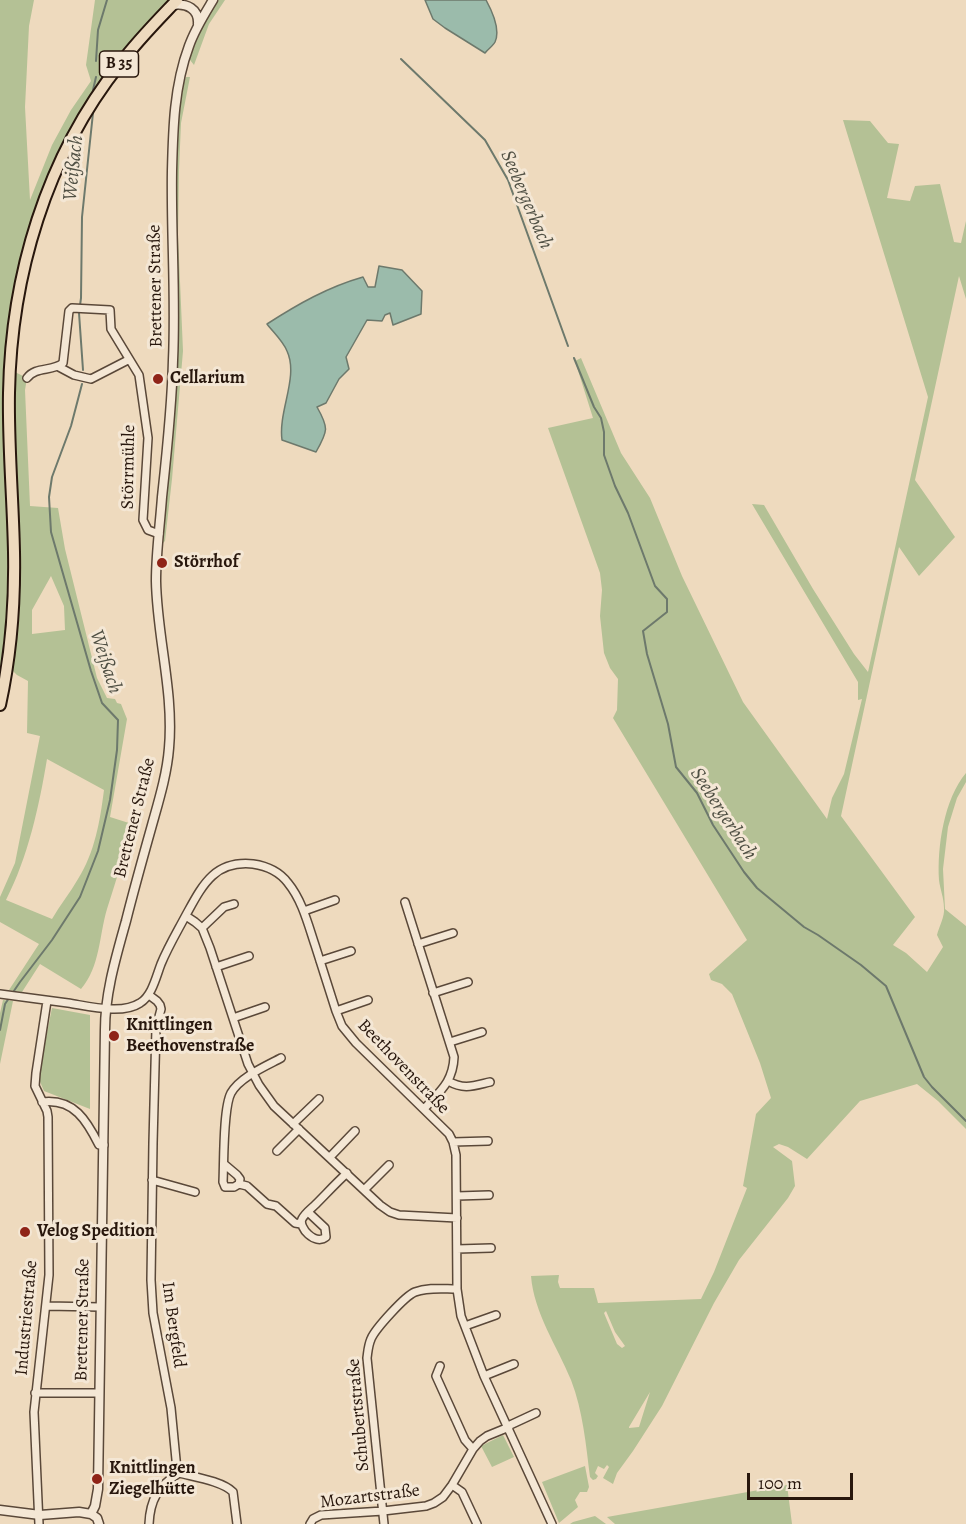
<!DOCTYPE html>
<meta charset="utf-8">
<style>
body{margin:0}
#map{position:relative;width:966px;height:1524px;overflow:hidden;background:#eedabe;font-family:Alegreya,serif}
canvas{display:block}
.scale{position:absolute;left:747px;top:1473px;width:106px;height:27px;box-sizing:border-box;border:3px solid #28170d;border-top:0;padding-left:8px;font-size:18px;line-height:21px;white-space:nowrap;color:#28170d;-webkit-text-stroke:4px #f4e7d5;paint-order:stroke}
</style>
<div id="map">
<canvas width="966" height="1524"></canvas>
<div class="scale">100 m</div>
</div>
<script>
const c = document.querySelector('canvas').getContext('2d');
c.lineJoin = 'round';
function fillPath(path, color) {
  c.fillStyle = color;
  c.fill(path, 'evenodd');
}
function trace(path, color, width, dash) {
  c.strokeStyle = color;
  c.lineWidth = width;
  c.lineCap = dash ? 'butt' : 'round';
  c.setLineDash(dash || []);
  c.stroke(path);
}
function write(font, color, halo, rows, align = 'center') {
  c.font = font + ' Alegreya,serif';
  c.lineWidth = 6;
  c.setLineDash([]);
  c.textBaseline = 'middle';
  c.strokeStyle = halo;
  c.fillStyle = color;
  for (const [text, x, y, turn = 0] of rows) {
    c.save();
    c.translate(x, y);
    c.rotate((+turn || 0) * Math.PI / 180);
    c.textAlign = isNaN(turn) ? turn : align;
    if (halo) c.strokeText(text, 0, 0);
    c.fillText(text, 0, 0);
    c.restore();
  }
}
fillPath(new Path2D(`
 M0,0H34L29,26L25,107L30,200L52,145L71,110L91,81L86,65L95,0H169C149,22 128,43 110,67C79,108 56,158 36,206L41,211L20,287L15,372L27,378L25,390L30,506L58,508L65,549L97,678L107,698L115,699L117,703L121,704L127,719L110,817L132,824C125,852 116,881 107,909C99,936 100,967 81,989L40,964L22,992L9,990L39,944L0,922V897L15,863L40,736L27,733L28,681L17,675L12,670C19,616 24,560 18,506L9,552L8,615L0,684ZM51,576L64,606L65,630L32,634V610ZM47,759L104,790C100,821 95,852 78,879C70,893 60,905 52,919L6,900C28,857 39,807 47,759Z
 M218,0H225L209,24L194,65L190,60C190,38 208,18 218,0Z
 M186,77H190L181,123L179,170L178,235L183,351L172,479L165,541L163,543L177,372L178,319L176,242L177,135L180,93Z
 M843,120L870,121L888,143L899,144L887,198L910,201L915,186L940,184L954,242L961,243L966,221V299L959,276L915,480L955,537L919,576L899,547L841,816L915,917L893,945L906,953L927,972L943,947L937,935C939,927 945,916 944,908C944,898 940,889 939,880C937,847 944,799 966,773V782L957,798L948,827L943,869L945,909L966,926V1129L938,1101L917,1084L860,1101L807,1159L788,1147L779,1144L773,1147L792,1161L795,1186L788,1198L739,1260L714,1303L662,1406L633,1451L617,1473L613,1484L603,1478L609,1467L607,1465L604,1469L598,1466L595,1473L598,1476L596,1479L593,1480L590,1477C586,1445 583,1411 571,1380C557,1346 534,1313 531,1276L559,1275L558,1282L560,1288H594L598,1303L701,1299L714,1272L747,1188L743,1186L756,1114L771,1098L760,1063L732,994L722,984L711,980L709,974L747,940L613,718L617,710L618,679L610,668L604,653L600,616L602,590L600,573L548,428L593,418L575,361L581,358L621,453L650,498L682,576L743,702L827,819L832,798L844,774L862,699L858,700V682L752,504L764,505L813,589L854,654L868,672L928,397ZM606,1311L615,1332L625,1346L622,1348L617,1344L604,1313ZM650,1392L639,1427L629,1428V1427Z
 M3,1000L13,1001L0,1064V1013Z
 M52,1008L90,1015V1109L44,1091L38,1077Z
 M503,1435L514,1457L492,1467L481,1446Z
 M585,1466L589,1487L587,1492H580L575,1500L578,1507L559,1523L542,1482Z
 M787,1485L792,1524H615L607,1517Z
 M595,1516L606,1524H570L573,1522Z`), '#b4c195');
const water = new Path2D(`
 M425,0H486C492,11 501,29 495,42C493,46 488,49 485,53L445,28L433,19Z
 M379,266L402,270L422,291L421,314L393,325L390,313L385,315L382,321L367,320L346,357L349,369L339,379L326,403L317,407C329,428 328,431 316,452L282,440C278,411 299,377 287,351C283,341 273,332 267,324C298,304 328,287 363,277L368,287H375Z`);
fillPath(water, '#9bbbab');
trace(water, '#6d796c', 1.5);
trace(new Path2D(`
 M401,59L485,140L508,180L568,346
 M96,61L98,30L107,0
 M93,90L96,77
 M574,358L594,407L601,418L604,432V455L615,486L628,513L655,586L667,599V612L643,631L647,654L668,724L676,767L697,793L713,825L744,872L757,888L804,927L818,935L861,965L886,986L924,1077L932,1087L966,1121
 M83,370L79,313L81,298L82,217L93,113
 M0,1030L5,1004L20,982L52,940L80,897L98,851L110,800L117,750L118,720L102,703L91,671L51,532L49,497L52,477L71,426L82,384`), '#6d796c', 2);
const minor = new Path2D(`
 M59,367L74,375L91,379L128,360
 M27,378C36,366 52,372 63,363L69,311L72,308L110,310L111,329L139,375L148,438L143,520L148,530L159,534
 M405,902L454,1057C453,1082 440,1091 424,1109
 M304,911L335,900
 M186,916L195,922L202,928L210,948L248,1064L259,1085L274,1106L380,1205L390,1212L399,1215L457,1218
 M202,928L224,907L234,904
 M418,944L453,933
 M320,961L351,951
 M216,967L249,956
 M433,993L468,982
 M0,994C23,997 45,1000 68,1003C88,1006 122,1015 140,1003C152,996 156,977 161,964C168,947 177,932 186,915C202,886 214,860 253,864C267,866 279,871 288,883C302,900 308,924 315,945C322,967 329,989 336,1011L342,1026L356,1043L449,1134L453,1142L456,1155L457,1289L461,1316L484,1376L552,1524
 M149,995L157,1001L160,1005L161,1009L156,1028L153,1143L151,1280L153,1313L171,1408L177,1470L179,1473
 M336,1011L368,1000
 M233,1018L265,1007
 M450,1042L482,1032
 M448,1081C464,1090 473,1086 490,1082
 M42,1102C74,1098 87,1121 99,1145H104
 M293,1124L319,1099
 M453,1142L488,1141
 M277,1151L299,1129
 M330,1157L355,1131
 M224,1164L237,1175L240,1179L239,1184L234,1187H225L223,1182C224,1162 223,1108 231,1093C240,1077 266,1066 281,1058
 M152,1180L195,1192
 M239,1184L247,1186L267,1204L276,1206L295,1223L301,1224
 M364,1190L389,1165
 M457,1196L489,1195
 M308,1212L325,1228L326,1237C315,1246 298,1227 302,1219C305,1213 311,1209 316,1204C326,1194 336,1183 347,1173
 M457,1249L491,1248
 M46,1306L100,1307
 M465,1326L496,1315
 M440,1366L436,1376L465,1440L473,1449
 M484,1376L514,1364
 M35,1393H99
 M508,1426L536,1413
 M179,1473C194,1477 222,1481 233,1492L237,1524
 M452,1485L462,1492L477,1524
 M39,1524L34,1412L49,1275L48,1117L47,1111L35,1086L36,1073L47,1001
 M149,1524C150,1500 158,1486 179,1473
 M310,1524L313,1519L321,1515L383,1511L426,1506L434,1503L443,1497L452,1485L473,1449L480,1441L487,1436L509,1427
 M384,1524L367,1358C368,1351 368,1346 371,1339C375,1329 405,1296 415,1292C428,1287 443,1289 457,1289`);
const tertiary = new Path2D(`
 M173,5C187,3 199,9 198,24
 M0,1510L40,1515L79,1512L91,1514
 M91,1514L95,1506L98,1489L105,1030C105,993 116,957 126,921C134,889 143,857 152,825C159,800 167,774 169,748C174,692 157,637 156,581C156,553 160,525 162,497C167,451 172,406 173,360C176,297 171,234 172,171C173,129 174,86 189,46C195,29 204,15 213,0
 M91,1514L97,1518L99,1524`);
const primary = new Path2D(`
 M0,705C11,655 15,604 14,552C13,499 8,446 9,393C11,276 46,157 120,64C137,41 158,20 177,0`);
trace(minor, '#5a4839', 10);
trace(tertiary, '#5a4839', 11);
trace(primary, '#28170d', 14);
trace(minor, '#f4e7d5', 7);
trace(tertiary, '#f4e7d5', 8);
trace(primary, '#eedabe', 10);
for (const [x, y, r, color] of [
 [158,379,6,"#8f2418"],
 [162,563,6,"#8f2418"],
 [114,1036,6,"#8f2418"],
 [25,1232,6,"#8f2418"],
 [97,1479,6,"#8f2418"]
]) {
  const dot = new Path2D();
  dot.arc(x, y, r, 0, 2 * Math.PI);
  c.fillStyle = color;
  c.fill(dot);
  trace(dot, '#f4e7d5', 2);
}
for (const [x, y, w] of [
 [119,64,39]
]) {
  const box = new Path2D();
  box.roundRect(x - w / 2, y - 13, w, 26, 4.5);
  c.fillStyle = '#f4e7d5';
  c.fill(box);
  trace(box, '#28170d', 1.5);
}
write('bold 16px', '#28170d', null, [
 ["B 35",119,64]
]);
write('18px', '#28170d', '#f4e7d5', [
 ["Brettener Straße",156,286,-91],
 ["Störrmühle",129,467,-89],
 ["Brettener Straße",135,818,-76],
 ["Beethovenstraße",403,1067,46],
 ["Industriestraße",27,1318,-85],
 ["Brettener Straße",83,1320,-89],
 ["Im Bergfeld",173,1325,82],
 ["Schubertstraße",359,1415,-95],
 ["Mozartstraße",370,1497,-7]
]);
write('bold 18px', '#28170d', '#f4e7d5', [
 ["Cellarium",170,379],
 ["Störrhof",174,563],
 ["Knittlingen",126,1026],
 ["Beethovenstraße",126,1047],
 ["Velog Spedition",37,1232],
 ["Knittlingen",109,1469],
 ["Ziegelhütte",109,1490]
], 'left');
write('italic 20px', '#505044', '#f4e7d5', [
 ["Weißach",74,168,-84],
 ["Seebergerbach",526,200,67],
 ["Weißach",105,662,72],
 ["Seebergerbach",723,814,57]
]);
</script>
